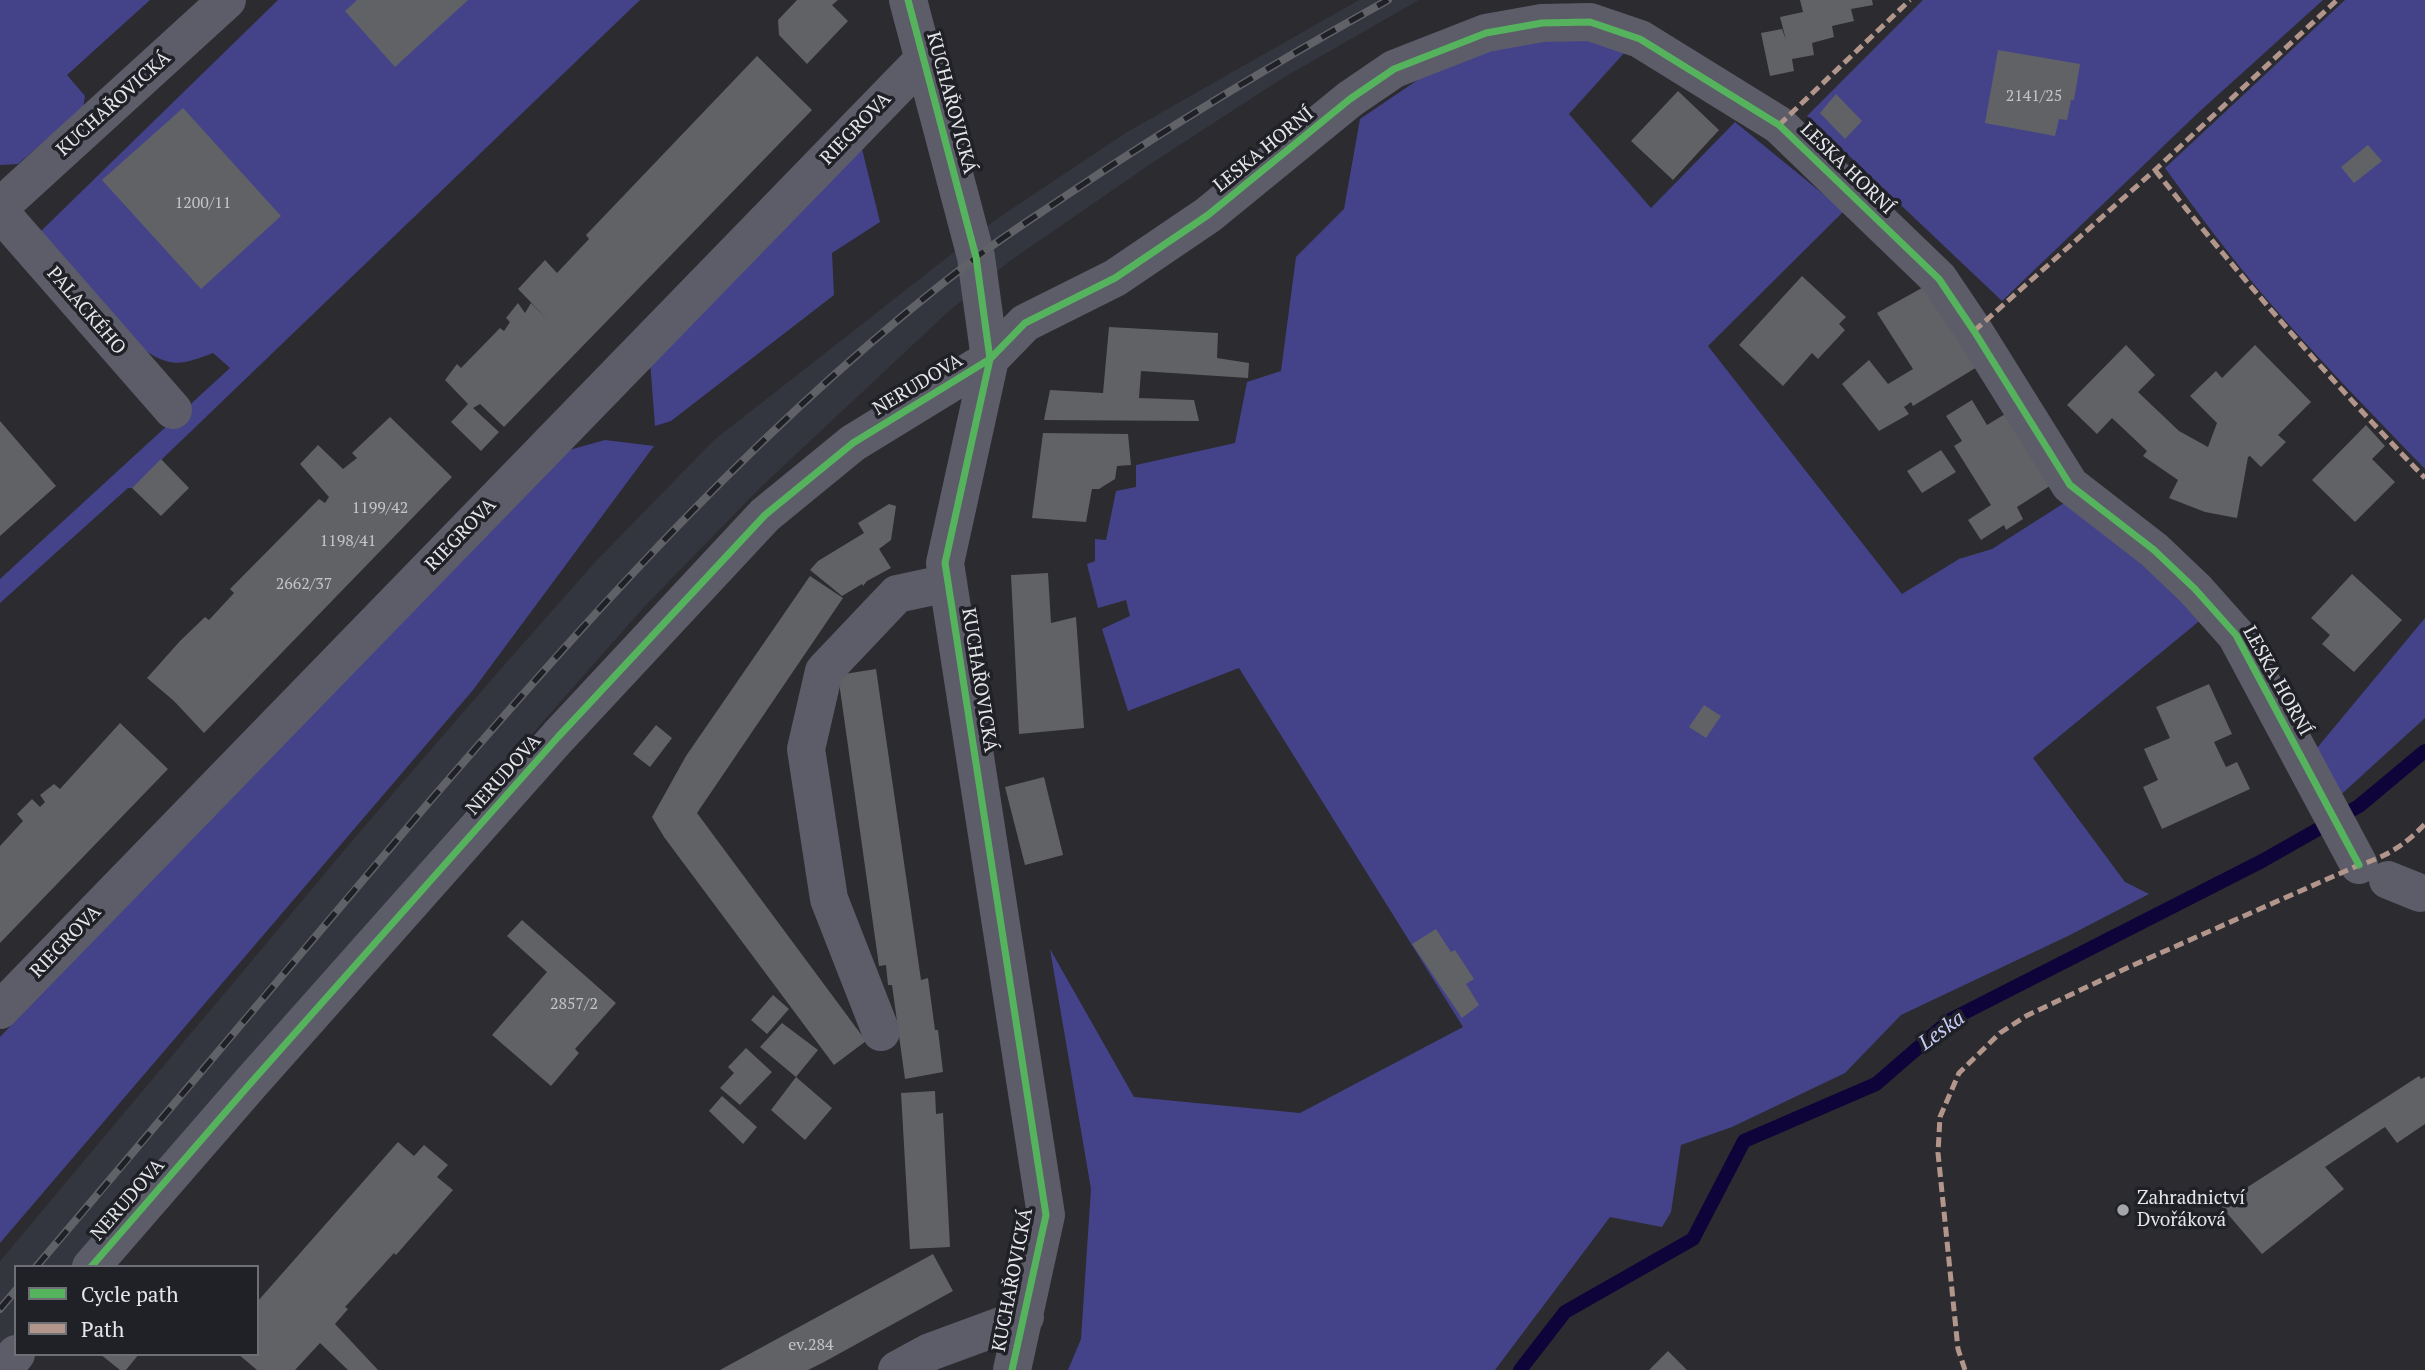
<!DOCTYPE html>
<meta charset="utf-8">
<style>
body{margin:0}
#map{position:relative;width:2425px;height:1370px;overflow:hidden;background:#2b2b30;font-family:"PT Serif",serif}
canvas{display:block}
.legend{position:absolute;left:14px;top:1265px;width:245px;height:91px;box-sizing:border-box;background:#202127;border:2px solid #6f7075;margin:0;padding:9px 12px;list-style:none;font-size:21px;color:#e5e6ea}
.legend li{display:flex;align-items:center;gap:14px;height:35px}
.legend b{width:35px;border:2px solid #6f7075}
</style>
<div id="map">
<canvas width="2425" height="1370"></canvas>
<ul class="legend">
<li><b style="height:9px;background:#56b35d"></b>Cycle path</li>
<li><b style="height:9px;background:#b2968c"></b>Path</li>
</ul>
</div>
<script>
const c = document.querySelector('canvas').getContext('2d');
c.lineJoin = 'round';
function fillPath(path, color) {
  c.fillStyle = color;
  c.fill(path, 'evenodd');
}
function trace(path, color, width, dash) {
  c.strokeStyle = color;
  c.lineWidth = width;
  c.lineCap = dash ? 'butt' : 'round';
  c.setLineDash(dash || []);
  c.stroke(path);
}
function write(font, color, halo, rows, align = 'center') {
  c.font = font + ' "PT Serif",serif';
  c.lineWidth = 7;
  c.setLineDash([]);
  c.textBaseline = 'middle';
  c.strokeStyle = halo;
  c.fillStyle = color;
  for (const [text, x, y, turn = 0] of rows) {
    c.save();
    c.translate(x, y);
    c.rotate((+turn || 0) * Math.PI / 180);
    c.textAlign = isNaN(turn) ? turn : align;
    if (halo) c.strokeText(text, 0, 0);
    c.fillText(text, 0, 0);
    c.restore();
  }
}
fillPath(new Path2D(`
 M1359,0H1419L1283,78L1152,163L1010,261L949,311L760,488L645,606L548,716L414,871L82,1267H16V1346L0,1363V1261L363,828L498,672L596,561L714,440L995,220L1127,132Z`), '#33353f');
fillPath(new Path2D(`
 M0,0H150L67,75L85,96L83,108L18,164L0,165Z
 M278,0H640L132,488H128L0,603V579L230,368L213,353C179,366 170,368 138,346L40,232Z
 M1923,0H2323L2199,112L2002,301L1807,116Z
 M2345,0H2425V469C2370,412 2315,356 2264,296C2229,255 2197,212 2165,168Z
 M1490,31L1635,41L1569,114L1651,208L1735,122L1844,211L1708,346L1902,594L1959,559L1992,549L2072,498L2203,618L2033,758L2125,882L2149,894L2070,935L1901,1015L1845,1073L1732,1127L1681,1145L1671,1212L1662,1227L1610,1217L1495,1370H1068L1081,1339L1091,1189L1050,949L1134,1097L1300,1113L1463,1027L1239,668L1128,711L1102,629L1130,616L1126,600L1098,608L1087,564L1095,561V539L1106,540L1116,491L1136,487V465L1235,443L1247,382L1281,371L1296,257L1344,209L1360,119Z
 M861,145L880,222L832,253L834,295L671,421L655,426L650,361Z
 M605,440L654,446L473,690L0,1243V1037L562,452Z
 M2425,618V718L2334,801L2312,754Z`), '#44438a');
trace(new Path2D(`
 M1520,1370L1565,1312L1693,1239L1744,1141L1876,1084L1950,1020L2262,861L2359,806L2425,751`), '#0f0439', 14);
fillPath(new Path2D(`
 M357,0H468L395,67L345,11Z
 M797,0H838L832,5L848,21L807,64L779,35L778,20Z
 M1800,0H1872L1873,5L1851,9L1854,21L1832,26L1834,37L1812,43L1814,55L1792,59L1794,71L1770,76L1761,33L1782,29L1786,40L1780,17L1803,12Z
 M1998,50L2080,64L2074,100H2071L2067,120L2059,119L2055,136L1985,123Z
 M757,56L812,110L504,427L480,404L473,408L499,432L481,451L451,422L468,404L445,380L457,364L461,368L500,328L504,331L510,322L506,318L518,303L525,313L531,303L549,321L518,289L545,260L557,273L589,239L586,235Z
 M1678,91L1719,130L1673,180L1631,141Z
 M1836,94L1862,121L1845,139L1820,113Z
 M183,108L281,216L201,289L102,180Z
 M2368,145L2382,161L2354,183L2341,167Z
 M1802,276L1846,317L1839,324L1845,330L1818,359L1812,353L1783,386L1739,345Z
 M1929,284L1982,364L1913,406L1911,402L1904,407L1909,414L1879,431L1842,384L1869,360L1888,384L1913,369L1877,313Z
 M1109,327L1218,333L1217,358L1249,363L1248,378L1141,371L1139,398L1194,400L1199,421L1044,420L1050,390L1103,393Z
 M2126,345L2155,375L2138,392L2179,431L2208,447L2217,423L2190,396L2216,371L2222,378L2255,345L2311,402L2278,435L2286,442L2261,467L2250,456L2248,457L2237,518L2205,512L2169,498L2178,480L2143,456L2147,451L2112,418L2097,434L2067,405Z
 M1972,400L1987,425L2010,411L2056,482L2017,507L2023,519L2006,530L2004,525L1981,540L1968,520L1991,505L1954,446L1962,441L1946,416Z
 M390,417L452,477L204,733L174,701L147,678L180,641L205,617L209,620L234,593L230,589L319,499L325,503L329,497L300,464L318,445L343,469L357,458L352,453Z
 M0,421L56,486L0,536Z
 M2366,425L2385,446L2372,459L2395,482L2355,522L2312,480Z
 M1043,433L1128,434L1131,465L1117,466L1115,479L1099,489H1092L1086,522L1032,518Z
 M1941,450L1956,472L1922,493L1907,471Z
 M161,459L189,488L161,516L132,488Z
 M889,504L896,506L891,540L879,549L891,568L867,581L863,586L862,584L842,596L810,570L818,561L864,533L858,523Z
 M1048,573L1051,623L1076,617L1084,728L1019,734L1011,575Z
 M2352,574L2402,620L2354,672L2322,644L2330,635L2311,618Z
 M810,576L843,598L697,813L866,1041L834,1065L664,837L652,817L686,756Z
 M876,669L921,980L928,978L935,1030H938L943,1072L905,1079L892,985H888L886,965L879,966L838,675Z
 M2209,684L2232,734L2214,742L2226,767L2237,762L2250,789L2162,829L2143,787L2158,780L2144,749L2170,738L2156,707Z
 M1704,705L1721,716L1706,738L1689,727Z
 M120,723L168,769L0,943V846L23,821L17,814L32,799L40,807L45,802L40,795L54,784L60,789Z
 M656,725L672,738L650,767L633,754Z
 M1044,777L1063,855L1025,865L1005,787Z
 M522,920L616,1003L575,1049L579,1053L551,1086L492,1035L547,972L507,936Z
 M1436,929L1451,952L1455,950L1474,979L1466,984L1479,1005L1462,1018L1412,944Z
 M773,995L789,1009L767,1034L751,1020Z
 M782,1023L818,1050L796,1077L760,1047Z
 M746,1048L772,1072L740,1105L720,1088L734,1073L728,1067Z
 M2419,1076L2421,1079L2425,1077V1124L2397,1143L2385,1127L2325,1167L2344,1189L2262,1254L2220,1205Z
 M796,1077L832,1108L805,1140L771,1110Z
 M935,1091L936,1114L943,1113L950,1247L910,1249L901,1093Z
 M722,1096L757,1127L743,1144L709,1111Z
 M398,1142L414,1156L424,1145L448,1165L437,1177L453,1190L396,1255L394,1253L345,1307L348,1309L335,1324L378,1370H348L320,1343L295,1370H257L238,1354H257V1302Z
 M933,1254L953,1291L824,1362L808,1370H720Z
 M1668,1351L1687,1370H1649Z
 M100,1354H139L126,1370H120Z`), '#616266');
trace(new Path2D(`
 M908,0L976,257L990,359L945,563L1046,1215L1012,1370
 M0,207L227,0
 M0,212L173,410
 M2388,880L2420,893
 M0,1010L922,61
 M881,1032L829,899L806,749L824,671L897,594L948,583
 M91,1267L249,1085L558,737L765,515L853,443L990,359L1025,323L1115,278L1208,215L1350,99L1394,69L1486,33L1542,23L1590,22L1640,39L1779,125L1939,279L1974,331L2070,485L2154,550L2195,589L2236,635L2359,865
 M3,1370L16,1354
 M897,1370L930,1352L1025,1317`), '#5c5d69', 38);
const rail = new Path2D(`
 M36,1267C168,1112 298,956 430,801C597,607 769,415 974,259C1004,236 1036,216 1067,195C1171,125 1278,61 1388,0
 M0,1309L16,1290`);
trace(rail, '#616168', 8);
trace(rail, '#202127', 5, [16]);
trace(new Path2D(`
 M1779,125L1910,0
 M2155,170C2240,277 2330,380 2425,478
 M1974,331L2155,170L2337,0
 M1965,1370L1958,1349L1938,1153L1940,1117L1959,1073L2000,1033L2026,1016L2129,967L2359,865C2386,857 2405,845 2425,824`), '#b2968c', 5, [10, 5]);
trace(new Path2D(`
 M908,0L976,257L990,359L945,563L1046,1215L1012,1370
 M91,1267L249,1085L558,737L765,515L853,443L990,359L1025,323L1115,278L1208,215L1350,99L1394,69L1486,33L1542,23L1590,22L1640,39L1779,125L1939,279L1974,331L2070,485L2154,550L2195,589L2236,635L2359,865`), '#56b35d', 7);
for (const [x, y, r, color] of [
 [2123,1210,7,"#a4a5a9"]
]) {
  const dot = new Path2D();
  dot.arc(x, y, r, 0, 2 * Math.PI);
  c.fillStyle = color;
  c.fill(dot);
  trace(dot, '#202127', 2.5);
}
write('16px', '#c4c5c9', null, [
 ["2141/25",2034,96],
 ["1200/11",203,203],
 ["1199/42",380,508],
 ["1198/41",348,541],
 ["2662/37",304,584],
 ["2857/2",574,1004],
 ["ev.284",811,1345]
]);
write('19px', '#e5e6ea', '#202127', [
 ["KUCHAŘOVICKÁ",951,103,75],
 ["KUCHAŘOVICKÁ",114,104,-42],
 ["RIEGROVA",856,129,-46],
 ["LESKA HORNÍ",1264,150,-39],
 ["LESKA HORNÍ",1847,169,44],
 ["PALACKÉHO",86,311,49],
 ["NERUDOVA",918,385,-31],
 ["RIEGROVA",461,535,-46],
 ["KUCHAŘOVICKÁ",979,680,81],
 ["LESKA HORNÍ",2277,681,61],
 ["NERUDOVA",504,775,-48],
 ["RIEGROVA",66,942,-46],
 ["NERUDOVA",128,1200,-49],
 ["KUCHAŘOVICKÁ",1013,1280,-79]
]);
write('19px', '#e5e6ea', '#202127', [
 ["Zahradnictví",2137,1199],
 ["Dvořáková",2137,1221]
], 'left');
write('italic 21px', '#c6cbf9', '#202127', [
 ["Leska",1942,1031,-36]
]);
</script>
